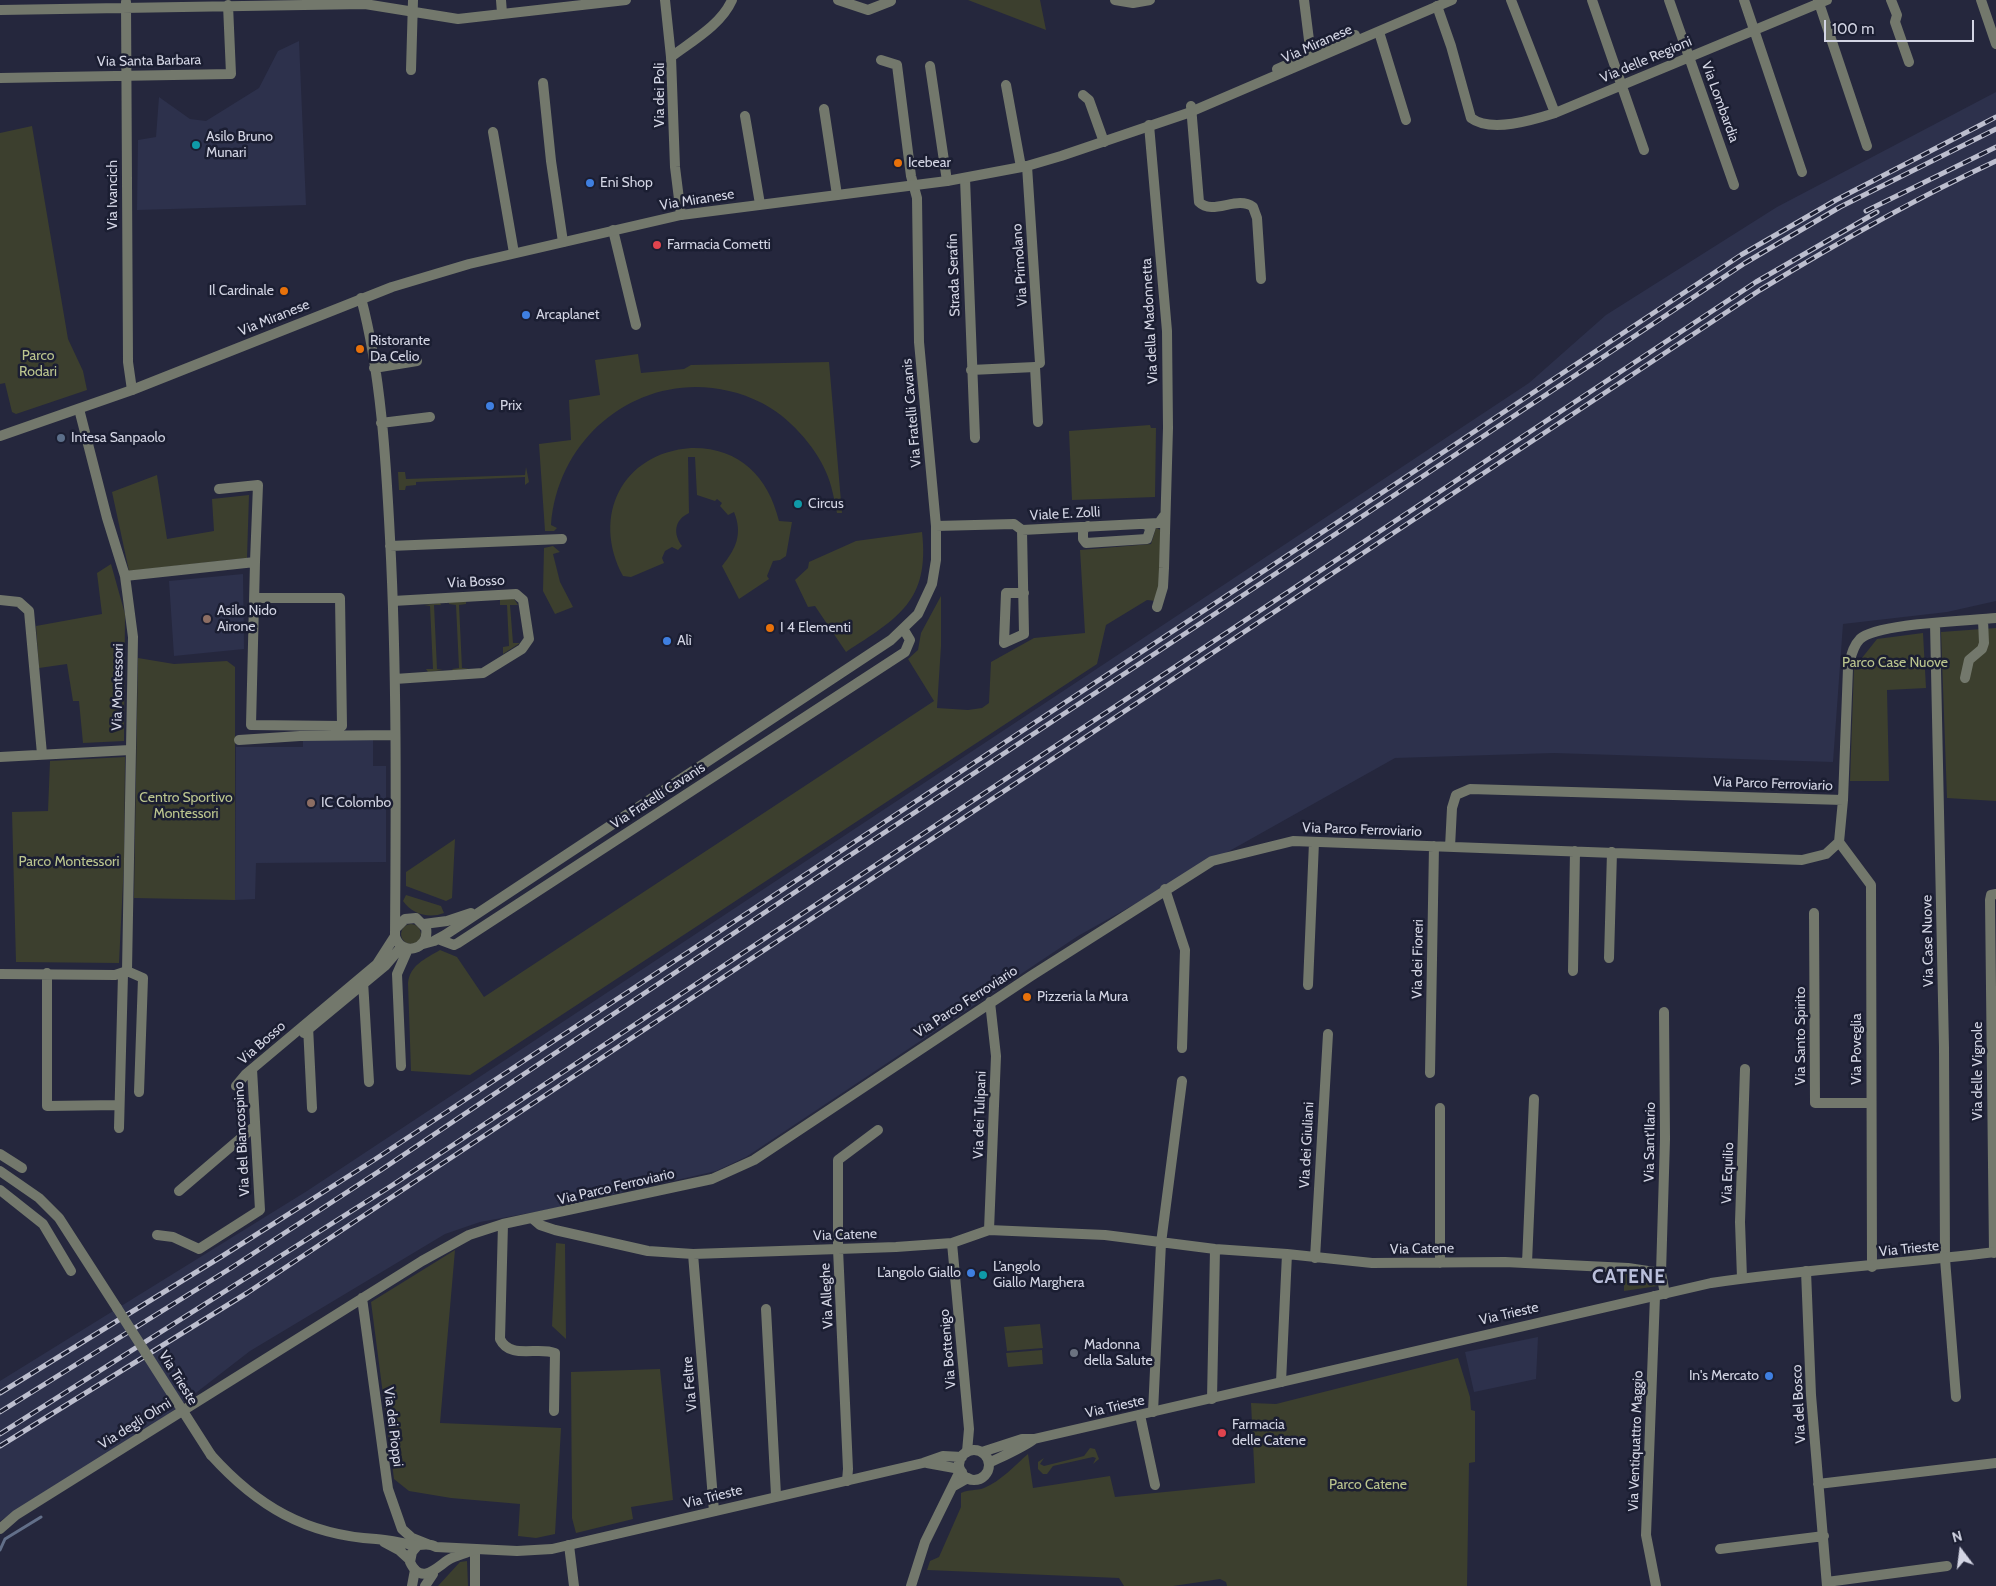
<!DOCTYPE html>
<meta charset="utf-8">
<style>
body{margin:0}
#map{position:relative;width:1996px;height:1586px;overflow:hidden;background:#25273d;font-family:Cabin,sans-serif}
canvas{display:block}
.north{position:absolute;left:1936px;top:1526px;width:50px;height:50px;-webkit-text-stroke:4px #1b1e32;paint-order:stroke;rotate:345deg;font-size:14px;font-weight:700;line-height:20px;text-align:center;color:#d3d5e4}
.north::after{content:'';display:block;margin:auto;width:18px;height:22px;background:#d3d5e4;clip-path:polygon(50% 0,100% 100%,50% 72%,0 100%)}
.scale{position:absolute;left:1824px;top:20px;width:150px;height:22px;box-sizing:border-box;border:2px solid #d3d5e4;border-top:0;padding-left:6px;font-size:15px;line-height:18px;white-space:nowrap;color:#d3d5e4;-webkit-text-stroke:4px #1b1e32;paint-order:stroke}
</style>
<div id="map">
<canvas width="1996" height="1586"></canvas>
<div class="north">N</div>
<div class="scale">100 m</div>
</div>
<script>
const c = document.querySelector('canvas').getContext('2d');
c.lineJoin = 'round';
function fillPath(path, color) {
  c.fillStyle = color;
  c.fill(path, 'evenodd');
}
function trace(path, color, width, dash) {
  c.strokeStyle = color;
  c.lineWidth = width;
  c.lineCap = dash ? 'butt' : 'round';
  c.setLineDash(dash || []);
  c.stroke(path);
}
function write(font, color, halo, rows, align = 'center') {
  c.font = font + ' Cabin,sans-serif';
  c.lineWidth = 5;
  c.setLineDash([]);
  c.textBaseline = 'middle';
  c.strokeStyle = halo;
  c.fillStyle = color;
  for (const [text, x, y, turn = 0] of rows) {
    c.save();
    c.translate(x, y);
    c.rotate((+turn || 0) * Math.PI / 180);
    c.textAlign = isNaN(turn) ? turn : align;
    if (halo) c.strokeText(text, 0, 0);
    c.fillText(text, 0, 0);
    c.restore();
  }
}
fillPath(new Path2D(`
 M299,41L306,205L137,210L138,140L156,137L159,97L190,119L206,121L259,88L278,51Z
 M1996,92V601L1947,612L1843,624L1833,762L1554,753L1395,758L1078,936L746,1157L716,1171L546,1210L480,1222L445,1234L250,1351L166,1416L0,1521V1381L307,1191L1529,383L1606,315L1777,207Z
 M243,574L244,649L174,656L169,581Z
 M373,738V766H386V862L256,863L255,899L235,900L236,747H303V740Z
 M1538,1337L1536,1379L1474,1392L1465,1352Z`), '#2d314c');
fillPath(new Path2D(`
 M968,0H1040L1046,30Z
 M32,126L68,339L83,371L87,390L16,414L12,412L5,383L0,384V133Z
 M638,354L641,373L684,369L691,365L829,362L842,513H837C834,499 832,485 826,472C815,446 788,416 762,403C666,355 559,421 551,525L557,528L554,531H545L539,444L571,440L569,400L600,395L595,360Z
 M1150,425L1151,428H1156L1155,497L1072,500L1069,431Z
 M691,448C739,447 768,476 779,521L792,522L786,556L780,560L773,561L767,576L769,579L739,599L722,566C736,549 743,534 734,512L728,515L720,506L722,503L717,499L715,501L697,495L695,457H688L689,513C674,520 673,534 682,546L678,550L672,547L665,551L662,558L664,563L631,577L623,576C591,516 622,453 691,448Z
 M526,467L529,482L525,485V477L416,482V485L406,486L405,490H399L398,472H405L406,479L525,475Z
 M157,475L167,539L214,531L212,499L249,495L247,558L129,571L112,492Z
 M1156,528L1161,530L1162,577L1156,601L1147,600L1106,625L1097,664L470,1075L411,1071L408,983C410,965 425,959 440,950L457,957L484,997L934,701L908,659L918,650L921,633L941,596V646L937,708L968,710L982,708L989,703L991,662L1034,638L1085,633L1080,550L1151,544Z
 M922,532C930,601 898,618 846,652L815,606L808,607L795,580L808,568L809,562L856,541Z
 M553,546L560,552L553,554L560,582L573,607L555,614L543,591L544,548Z
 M111,564L125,614L124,741L83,743L79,701H73L67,664L39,668L36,626L102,614L97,573Z
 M500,599H514L518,605H510L513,643H520L503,654V647L509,646L507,605H500Z
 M466,601V604L459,605L462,668H469L454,671L452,669L459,668L456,605L449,604V602Z
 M440,603L441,605H434L437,669L443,670L428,672L426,669H433L430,606L424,605Z
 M1996,628V801L1947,798L1941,632Z
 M1923,633L1926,688L1887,690L1889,781H1850L1854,668L1877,639Z
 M138,658L174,664L227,661L235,667V900L134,898Z
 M125,757L124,862L119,963L16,962L12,812L48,811L50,761Z
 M455,839L452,898L446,901L406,886V872Z
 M406,895L441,906L444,913C429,919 412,914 403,901Z
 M401 934a10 10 0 1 1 20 0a10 10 0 1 1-20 0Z
 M556,1243L565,1244L566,1339L552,1326Z
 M455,1250L440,1423L561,1428L555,1534L536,1538L518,1536L520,1504L451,1498L409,1491L394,1479L371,1302Z
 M1624,1271H1632L1628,1279L1641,1280L1645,1272L1657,1275L1658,1286L1624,1291Z
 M1040,1324L1043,1348L1007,1351L1004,1327Z
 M1042,1350L1043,1364L1008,1367L1006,1353Z
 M1458,1358L1470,1397L1471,1410L1475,1411V1462L1469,1463L1467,1586H1227L1226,1582L1220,1579L1173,1586H1124L1119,1578L927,1570L930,1561L939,1557L961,1507V1493C969,1489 976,1491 984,1488C1001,1481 1014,1466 1028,1454L1033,1488L1110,1476L1115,1497L1255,1483L1251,1403L1276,1404Z
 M660,1369L673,1500L631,1507L633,1519L576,1533L572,1518L571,1372Z
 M1090,1448L1095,1449L1099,1459L1093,1464L1096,1458L1093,1457L1053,1466L1047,1474H1043L1038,1469V1462L1044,1458L1040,1464L1044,1466L1084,1456Z
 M467,1561L468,1586H438L460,1562Z`), '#3c3f2e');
trace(new Path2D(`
 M0,1550L5,1539L41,1517`), '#626f89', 3);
trace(new Path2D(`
 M501,0L502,13
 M665,0L671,57
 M838,0L868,10L891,1
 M1115,0L1133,3L1150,0
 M1304,0L1310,48
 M1511,0L1555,113
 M1592,0L1644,150
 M1669,0L1734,185
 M1744,0L1802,172
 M1818,0L1867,146
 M1891,0L1897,15L1895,22L1909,62
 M1981,0L1996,44
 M126,2L128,362L132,390
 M1437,6L1451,46L1471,118C1491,133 1533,120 1555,113L1827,0
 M0,10L365,4L458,19L626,0
 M1379,32L1406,120
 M930,66L947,181
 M411,70L413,0
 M0,78L231,74L228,5
 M543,83L551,161L563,242
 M1006,85L1021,167
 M1083,95L1089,100L1104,142
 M1191,106L1199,202C1213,216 1237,195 1253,207L1257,218L1261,279
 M824,109L837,195
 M745,116L760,204
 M1149,125L1167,331L1168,428L1164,568L1163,587L1157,607
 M493,132L514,253
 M1027,166L1040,363
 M965,178L975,438
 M681,215L675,167L671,57C692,41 721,25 732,0
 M613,230L636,325
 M361,298C381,373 386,461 390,538C397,671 396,804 395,936C401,957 430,950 426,928L416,918L405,919L396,928
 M374,368L417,361
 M971,370L1035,367L1038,422
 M381,423L430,417
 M936,526L1014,524L1022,530L1159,523L1164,516
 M1088,526L1083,530V539L1086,543L1147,539L1151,527L1144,524
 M1022,530L1024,634L1004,643L1006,593H1024
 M390,546L562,539
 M255,562L251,725L342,726L340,598H255
 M125,576L255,562L258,485L219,489
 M0,600L19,602L29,611L42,754
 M393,601L516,594L523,600L529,639L522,649L483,673L395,679
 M1935,623L1944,1047L1945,1259L1956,1397
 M1965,678L1969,660L1982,649L1984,643L1983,620
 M239,740L300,736L395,735
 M0,757L130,750
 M1839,842L1871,885L1872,1267
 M1450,847L1452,808L1456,795L1470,789L1843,800
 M1165,889L1185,950L1182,1048
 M1814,913L1815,1103H1871
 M424,924L447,921L471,913
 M438,939L454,945L458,943L905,652L910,640L904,630
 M423,944L434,941L445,935L891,640L918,614L932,584L936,560V526L919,342L917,198L911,176L897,65L881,60
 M1609,958L1612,852
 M127,971L143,978L139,1092
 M1573,971L1575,851
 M47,973V1106L119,1105
 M0,974L115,975L127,971L133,637L125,576L107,518L79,409
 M363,981L369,1082
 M1308,985L1314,842
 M1664,1012L1665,1139L1661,1273L1665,1294
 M308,1026L312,1108
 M304,1033L385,966L402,946
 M401,1066L397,974L408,949
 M1430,1073L1434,846
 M236,1086L246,1074L377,964L395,936
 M1440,1108V1263
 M119,1128L123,974
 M0,1154L22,1168
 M0,1190L43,1224L71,1271
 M179,1191L255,1126
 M533,1219L540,1225L555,1230L648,1251L693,1254L896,1247L952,1243L989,1230L1105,1235L1215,1249L1287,1254L1372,1263L1505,1262L1628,1268L1661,1273
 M503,1224L500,1339C510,1360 538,1346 555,1353L554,1411
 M989,1230L996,1056L990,1002
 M157,1235L173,1237L199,1249L260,1210L252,1069
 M952,1243L969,1429L967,1452
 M1994,1253L1990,900L1991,895L1996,894
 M693,1254L714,1511
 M1315,1258L1328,1034
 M1527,1263L1534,1099
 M1806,1271L1811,1395L1827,1586
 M1742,1278L1740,1222L1745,1069
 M1655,1296L1646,1535L1656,1586
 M362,1298L388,1489L402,1529L412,1538L427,1544
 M766,1309L776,1495
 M1281,1382L1287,1254
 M1212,1399L1215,1249
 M1153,1412L1161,1243L1182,1081
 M1140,1415L1155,1485
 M847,1481L848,1469L838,1249V1160L878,1130
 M1818,1484L1996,1463
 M952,1487L968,1478
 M0,1529L16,1515L422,1261L469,1235L503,1224L712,1179L754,1160L1031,976L1212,861L1293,841L1802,860L1826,854L1839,842L1843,800L1848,668C1851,658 1852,647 1860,639C1877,623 1969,621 1996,618
 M569,1545L574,1586
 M475,1549V1586
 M1720,1549L1824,1536
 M1827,1582L1947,1566
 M412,1586L415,1570
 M425,1586L433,1574
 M911,1586L925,1542L958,1475L962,1472`), '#73786c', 10);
trace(new Path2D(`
 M1277,69L1355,35
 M0,436L132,390L392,287L469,264L681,215L947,181L1027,166L1061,156L1188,113L1452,0
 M0,1171L39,1198L59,1218L117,1308
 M959 1465a15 15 0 1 1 30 0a15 15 0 1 1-30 0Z
 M982,1452L1022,1439H1034L1711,1283C1805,1269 1901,1264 1996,1252
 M211,1455C257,1506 306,1535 376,1539C389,1540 401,1543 414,1545C422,1546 428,1542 436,1547L517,1551L552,1549L923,1463L943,1456L962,1457
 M927,1463L960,1469
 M989,1463C1001,1457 1024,1447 1034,1439
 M384,1542L399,1550L410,1560
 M418,1545L412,1552L410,1562C421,1586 437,1567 448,1560C456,1555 466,1554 475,1549`), '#73786c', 10);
const rail = new Path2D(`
 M1866,211L1996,147
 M0,1393L224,1255L374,1160L1741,255L1836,200L1996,117
 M0,1412L231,1268L381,1170L843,860L1745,263L1840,207L1996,129
 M0,1434L391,1186L1756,282L1877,212
 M0,1446L247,1293L1760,290C1837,243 1914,199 1996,161`);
trace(rail, '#bcbece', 5);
trace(rail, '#1b1e32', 3, [9]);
trace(new Path2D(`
 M117,1308L211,1455`), '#73786c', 10);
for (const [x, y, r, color] of [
 [196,145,5,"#0f9aa8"],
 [898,163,5,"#e8710a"],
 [590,183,5,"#3f7fe0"],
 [657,245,5,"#e0444e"],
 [284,291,5,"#e8710a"],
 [526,315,5,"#3f7fe0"],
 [360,349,5,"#e8710a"],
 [490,406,5,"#3f7fe0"],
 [61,438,5,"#5c6f8a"],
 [798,504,5,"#0f9aa8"],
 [207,619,5,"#8d6e63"],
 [770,628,5,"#e8710a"],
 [667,641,5,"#3f7fe0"],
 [311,803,5,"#8d6e63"],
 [1027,997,5,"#e8710a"],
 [971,1273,5,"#3f7fe0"],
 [983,1275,5,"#0f9aa8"],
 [1074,1353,5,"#6b7280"],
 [1769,1376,5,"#3f7fe0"],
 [1222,1433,5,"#e0444e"]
]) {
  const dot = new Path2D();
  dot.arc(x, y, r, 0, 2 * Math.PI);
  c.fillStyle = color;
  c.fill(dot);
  trace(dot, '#1b1e32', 2);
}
write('14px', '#d3d5e4', '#1b1e32', [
 ["Via Miranese",1317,44,-24],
 ["Via delle Regioni",1646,60,-23],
 ["Via Santa Barbara",149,61,-1],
 ["Via dei Poli",660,95,-90],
 ["Via Lombardia",1720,102,70],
 ["Via Ivancich",113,195,-90],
 ["Via Miranese",697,200,-9],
 ["Via Primolano",1020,265,-94],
 ["Strada Serafin",954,275,-92],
 ["Via Miranese",274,318,-22],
 ["Via della Madonnetta",1150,321,-93],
 ["Via Fratelli Cavanis",912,413,-95],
 ["Viale E. Zolli",1065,514,-3],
 ["Via Bosso",476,582,-3],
 ["Via Montessori",118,687,-89],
 ["Via Parco Ferroviario",1773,784,2],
 ["Via Fratelli Cavanis",658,796,-33],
 ["Via Parco Ferroviario",1362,830,2],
 ["Via Case Nuove",1928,941,-91],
 ["Via dei Fioreri",1418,959,-89],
 ["Via Parco Ferroviario",966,1002,-33],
 ["Via Santo Spirito",1801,1036,-90],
 ["Via Bosso",262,1043,-41],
 ["Via Poveglia",1857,1049,-90],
 ["Via delle Vignole",1978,1071,-90],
 ["Via dei Tulipani",980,1115,-88],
 ["Via del Biancospino",242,1139,-93],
 ["Via Sant'Ilario",1650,1142,-89],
 ["Via dei Giuliani",1307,1145,-87],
 ["Via Equilio",1728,1173,-88],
 ["Via Parco Ferroviario",616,1187,-13],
 ["Via Catene",845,1235,-2],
 ["Via Catene",1422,1249,-1],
 ["Via Trieste",1909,1249,-6],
 ["Via Alleghe",827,1296,-93],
 ["Via Trieste",1509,1314,-13],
 ["Via Bottenigo",948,1349,-95],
 ["Via Trieste",178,1378,58],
 ["Via Feltre",690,1384,-95],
 ["Via del Bosco",1799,1404,-93],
 ["Via Trieste",1115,1407,-13],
 ["Via degli Olmi",135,1424,-32],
 ["Via dei Pioppi",393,1427,83],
 ["Via Ventiquattro Maggio",1636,1441,-88],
 ["Via Trieste",713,1497,-14]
]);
write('14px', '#d3d5e4', '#1b1e32', [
 ["Asilo Bruno",206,137],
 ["Munari",206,153],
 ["Icebear",908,163],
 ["Eni Shop",600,183],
 ["Farmacia Cometti",667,245],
 ["Il Cardinale",274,291,"right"],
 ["Arcaplanet",536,315],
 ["Ristorante",370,341],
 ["Da Celio",370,357],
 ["Prix",500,406],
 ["Intesa Sanpaolo",71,438],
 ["Circus",808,504],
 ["Asilo Nido",217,611],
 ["Airone",217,627],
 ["I 4 Elementi",780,628],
 ["Alì",677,641],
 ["IC Colombo",321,803],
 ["Pizzeria la Mura",1037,997],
 ["L’angolo",993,1267],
 ["Giallo Marghera",993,1283],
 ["L’angolo Giallo",961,1273,"right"],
 ["Madonna",1084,1345],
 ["della Salute",1084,1361],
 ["In's Mercato",1759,1376,"right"],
 ["Farmacia",1232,1425],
 ["delle Catene",1232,1441]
], 'left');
write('14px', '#bbc58e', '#1b1e32', [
 ["Parco",38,356],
 ["Rodari",38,372],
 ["Parco Case Nuove",1895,663],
 ["Centro Sportivo",186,798],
 ["Montessori",186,814],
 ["Parco Montessori",69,862],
 ["Parco Catene",1368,1485]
]);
c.letterSpacing = '1px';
write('bold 19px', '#babfdb', '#1b1e32', [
 ["CATENE",1629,1277]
]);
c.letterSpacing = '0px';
</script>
